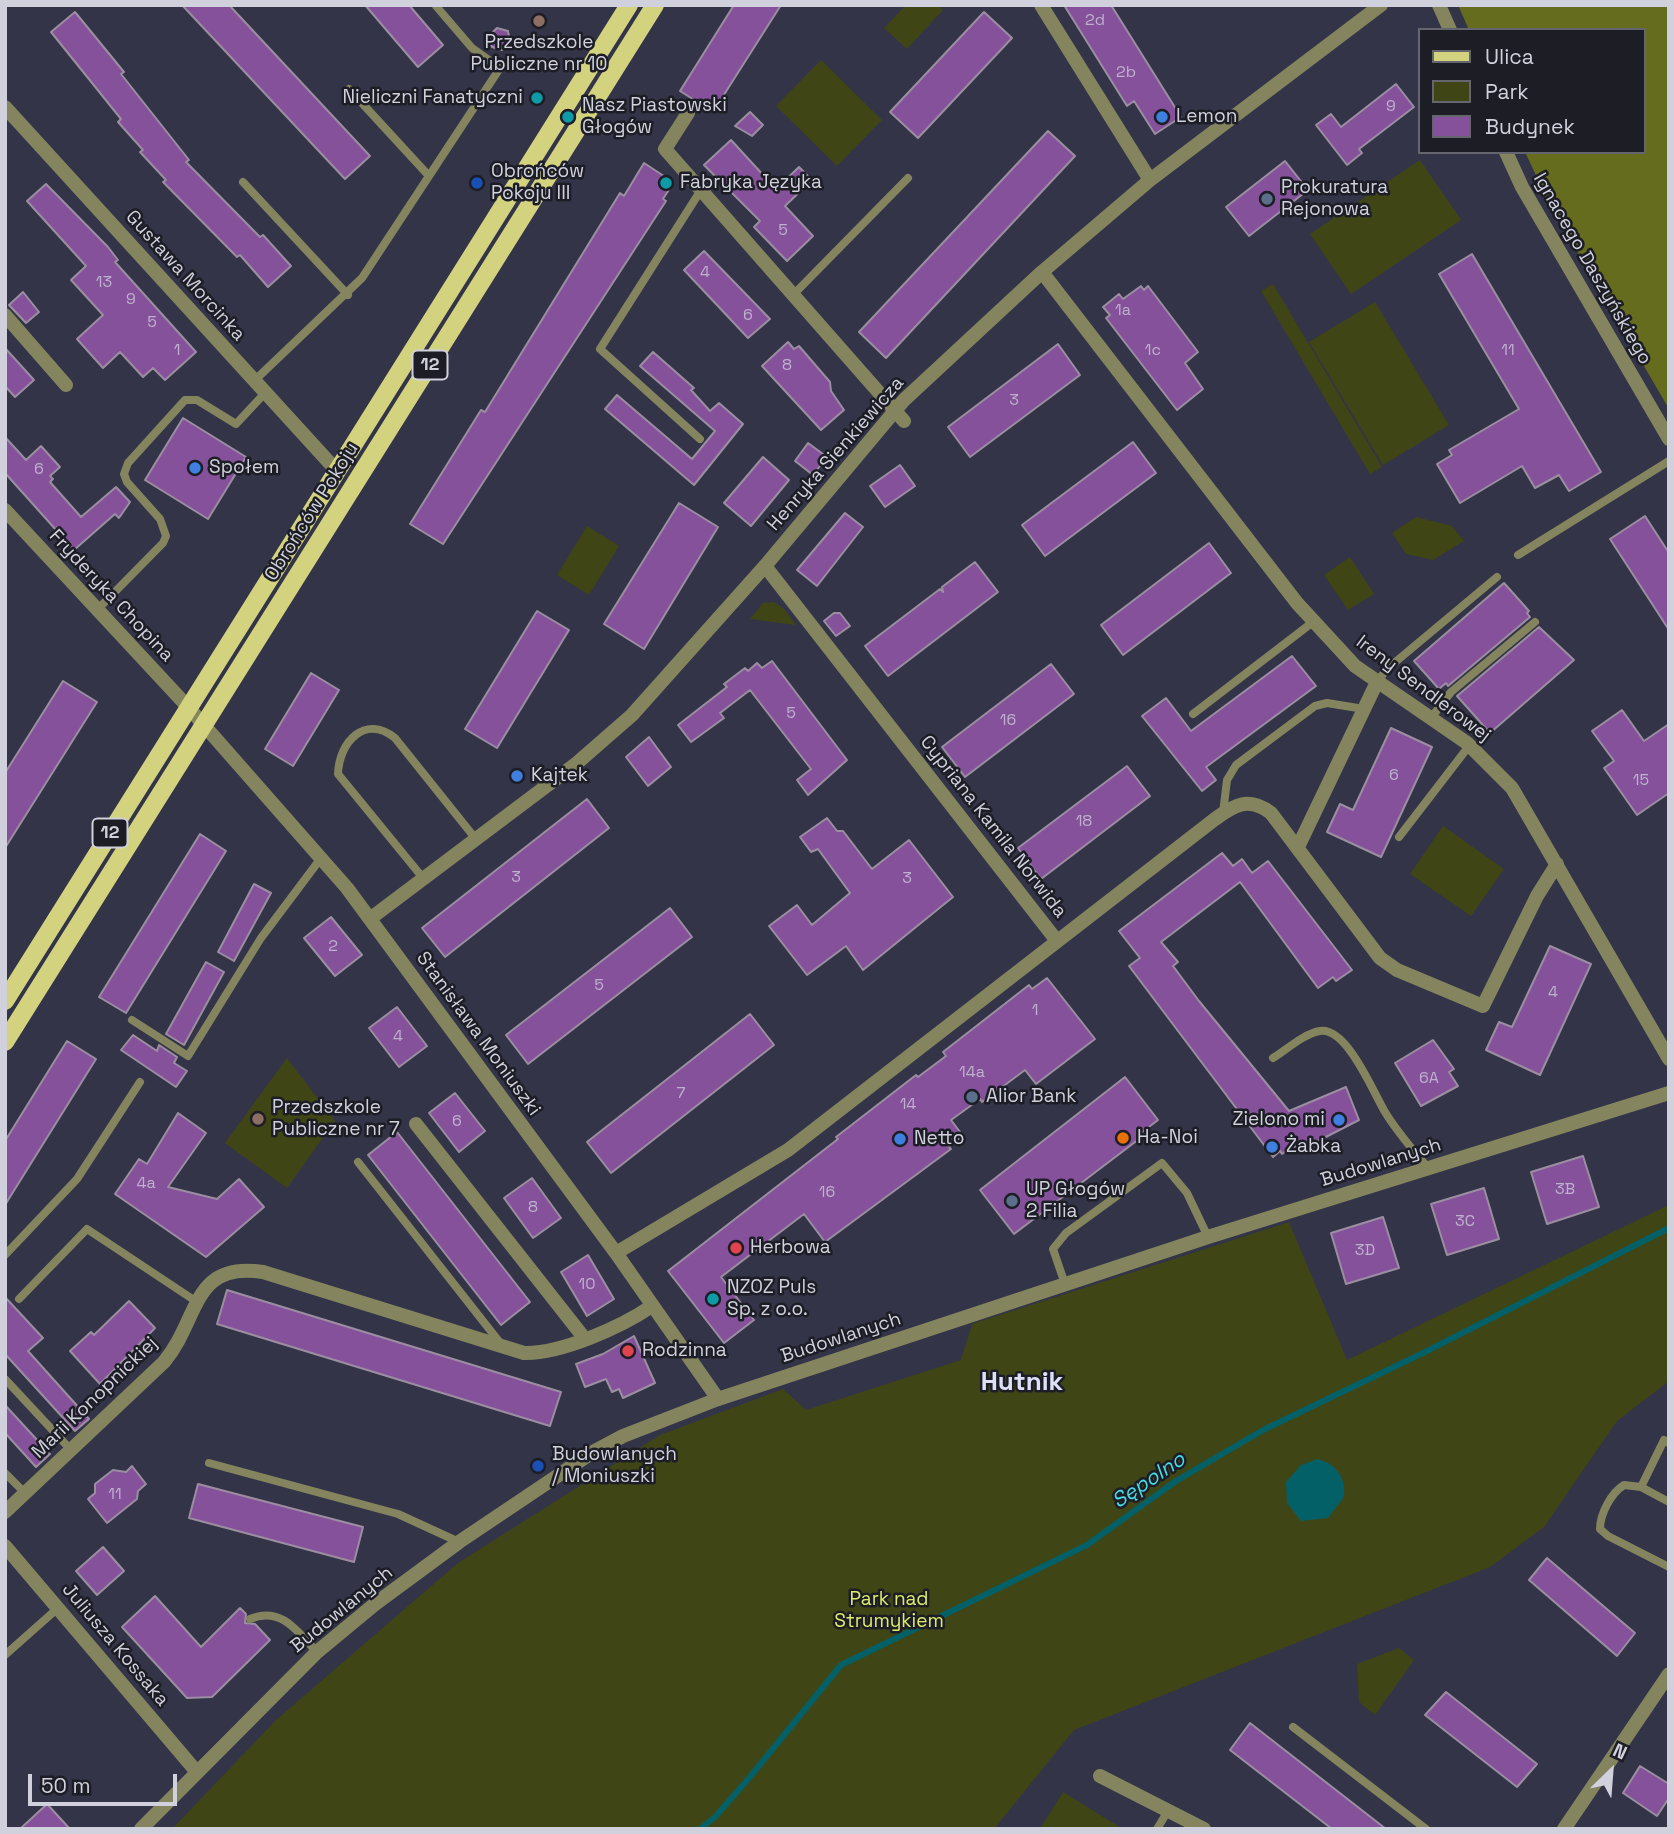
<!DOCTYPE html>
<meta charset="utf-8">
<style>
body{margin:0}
#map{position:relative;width:1674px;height:1834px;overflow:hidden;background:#333447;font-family:"Space Grotesk",sans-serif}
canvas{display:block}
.frame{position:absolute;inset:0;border:7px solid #d0d1dd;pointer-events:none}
.legend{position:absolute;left:1418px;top:28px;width:228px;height:126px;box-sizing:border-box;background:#1c1d25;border:2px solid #64656f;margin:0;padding:9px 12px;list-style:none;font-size:21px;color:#d0d1dd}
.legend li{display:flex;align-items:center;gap:14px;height:35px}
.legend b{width:35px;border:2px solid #64656f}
.north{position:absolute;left:1576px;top:1736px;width:70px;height:70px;-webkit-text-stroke:5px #1c1d25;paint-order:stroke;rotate:25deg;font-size:19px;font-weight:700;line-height:28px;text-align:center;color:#d0d1dd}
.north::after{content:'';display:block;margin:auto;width:24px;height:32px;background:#d0d1dd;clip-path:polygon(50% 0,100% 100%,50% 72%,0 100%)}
.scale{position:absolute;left:28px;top:1774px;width:149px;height:32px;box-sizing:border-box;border:4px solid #d0d1dd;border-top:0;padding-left:9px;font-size:21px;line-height:24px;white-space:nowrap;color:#d0d1dd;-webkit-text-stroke:5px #1c1d25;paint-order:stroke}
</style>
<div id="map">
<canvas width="1674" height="1834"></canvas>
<div class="frame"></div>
<ul class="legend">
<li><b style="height:9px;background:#d3d37f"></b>Ulica</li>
<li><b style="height:19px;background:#404516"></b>Park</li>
<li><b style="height:19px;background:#85519b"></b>Budynek</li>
</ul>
<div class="north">N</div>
<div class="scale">50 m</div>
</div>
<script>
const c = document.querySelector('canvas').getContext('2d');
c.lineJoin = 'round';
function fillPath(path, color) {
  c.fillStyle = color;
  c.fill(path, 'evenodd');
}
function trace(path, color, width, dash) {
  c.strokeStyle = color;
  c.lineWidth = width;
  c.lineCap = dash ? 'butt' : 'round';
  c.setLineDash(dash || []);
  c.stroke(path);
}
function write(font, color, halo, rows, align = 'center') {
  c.font = font + ' "Space Grotesk",sans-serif';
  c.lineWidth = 5;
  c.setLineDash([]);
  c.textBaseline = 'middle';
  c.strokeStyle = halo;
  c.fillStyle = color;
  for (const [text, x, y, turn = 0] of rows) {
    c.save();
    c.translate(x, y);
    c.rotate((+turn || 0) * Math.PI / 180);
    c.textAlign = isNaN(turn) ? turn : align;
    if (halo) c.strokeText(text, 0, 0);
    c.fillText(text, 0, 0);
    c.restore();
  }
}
fillPath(new Path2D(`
 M906,5H938L943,10L907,49L884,28Z
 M821,60L882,120L837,166L776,106Z
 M1420,160L1461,220L1351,294L1310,234Z
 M1273,284L1382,467L1370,474L1261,291Z
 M1375,302L1449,425L1383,465L1309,342Z
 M1416,517L1452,526L1464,541L1433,560L1406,554L1392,533Z
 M587,526L619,546L589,595L557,575Z
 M1350,557L1374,594L1348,610L1324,575Z
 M774,602L784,609L796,625L750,619L763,603Z
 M1443,826L1504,869L1471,916L1410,874Z
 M287,1058L335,1121L287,1188L225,1143Z
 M1669,1205V1381L1617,1421L1544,1527L1490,1567L1074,1730L994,1829H172L276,1720L458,1563L660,1435L783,1389L806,1410L961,1360L972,1324L1289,1222L1347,1360Z
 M1399,1648L1414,1660L1375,1715L1359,1702L1357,1664Z
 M1063,1792L1123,1829H1040Z`), '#404516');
fillPath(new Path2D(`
 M1458,5H1669V409L1549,203L1525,152H1644V30H1469Z`), '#656c1d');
fillPath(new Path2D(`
 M1317,1459C1336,1463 1346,1478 1344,1497L1328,1518L1301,1521L1287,1503L1286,1482L1301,1465Z`), '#046067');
trace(new Path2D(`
 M700,1829L715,1817L749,1778L841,1665L1087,1545L1176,1481L1263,1430L1423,1353L1669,1228`), '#046067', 6);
const building = new Path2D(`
 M182,5H229L370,156L345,179Z
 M365,5H409L443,45L418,67Z
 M734,5H781L713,112L680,91Z
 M1064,5H1111L1181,117L1155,134L1134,101L1127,106Z
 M75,12L124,72L121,74L189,160L186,162L260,237L263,235L291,266L268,287L240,255L237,257L163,182L166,180L140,152L143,150L118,122L121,119L51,32Z
 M984,12L1012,38L918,138L890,112Z
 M497,28L508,31L510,42L502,50L492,47L490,41L489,36Z
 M1396,84L1414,107L1359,149L1362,153L1347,165L1316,125L1331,114L1341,127Z
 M750,112L763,125L752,136L735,126Z
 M1048,131L1075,156L886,358L859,332Z
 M731,140L776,189L799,167L812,180L785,206L813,236L787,261L754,227L760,221L704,165Z
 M1285,161L1308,190L1249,236L1226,207Z
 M644,163L670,180L667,185L670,188L663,199L666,201L443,544L410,524L481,410L485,412L620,193L624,196Z
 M46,184L108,247L118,260L115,262L196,352L165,380L153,368L143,377L120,352L103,368L77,339L103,315L71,280L86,266L27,201Z
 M704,251L770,319L748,338L684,270Z
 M1472,254L1601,472L1569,491L1559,475L1535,488L1522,466L1460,503L1437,464L1452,455L1449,450L1519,409L1439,274Z
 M1141,286L1144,290L1148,286L1198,352L1185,363L1203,389L1177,410L1106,318L1110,315L1103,307L1119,294L1123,299Z
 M23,292L39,312L26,323L9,305Z
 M788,342L794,349L799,346L830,382L831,391L844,410L821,430L762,366Z
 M1058,344L1080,375L970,457L948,427Z
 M5,348L34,380L15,397L5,386Z
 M653,352L694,388L691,390L710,411L719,403L743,424L694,485L605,409L617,395L692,459L715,431L640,366Z
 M183,418L246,457L208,519L145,480Z
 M5,437L26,460L41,446L60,467L50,476L53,479L50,482L81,517L116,487L130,502L119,518L115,514L74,550L5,473Z
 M1133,442L1156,473L1045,556L1022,525Z
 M808,443L827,457L813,475L795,461Z
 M763,457L789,480L751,526L724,503Z
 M900,465L915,486L885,507L870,486Z
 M679,503L718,527L644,649L604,624Z
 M845,513L863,527L817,586L797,570Z
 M1645,516L1669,553V630L1610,539Z
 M1209,543L1231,573L1123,655L1101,625Z
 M975,562L998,592L888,676L865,646L940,589L943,592L942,587Z
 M1504,583L1529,611L1527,613L1530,617L1448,686L1446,683L1439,689L1414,661Z
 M537,611L569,630L497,748L465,729Z
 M834,613H840L850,626L836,636L824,621Z
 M1539,627L1574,660L1490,733L1457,696Z
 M1292,656L1316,686L1206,767L1216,780L1202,791L1142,716L1166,698L1191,731Z
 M772,661L847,760L808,795L797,780L811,769L750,690L720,713L724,718L691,742L678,725L727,687L724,684L745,668L748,671L757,663L762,668Z
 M1051,664L1074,694L965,777L942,747Z
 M311,673L339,690L293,766L265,749Z
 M63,681L97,702L5,848V773Z
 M1622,710L1644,741L1669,724V793L1637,815L1604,768L1614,761L1592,731Z
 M1391,728L1432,747L1381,857L1327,832L1340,804L1353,810Z
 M649,737L671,767L648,786L626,757Z
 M1127,766L1150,796L1041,879L1018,848Z
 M587,799L609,828L445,957L422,928Z
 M827,818L837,831H843L872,869L909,840L953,897L863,970L846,946L807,975L769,926L797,905L812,925L850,893L818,849L811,852L800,837Z
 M200,834L226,851L126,1013L99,997Z
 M1222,853L1233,866L1242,859L1252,873L1268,861L1352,970L1336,981L1333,977L1318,988L1240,882L1161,942L1178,962L1173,966L1199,1001L1289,1111L1346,1087L1359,1120L1318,1141L1290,1148L1282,1154L1280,1151L1273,1157L1129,966L1140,958L1119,931Z
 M254,884L271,893L234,961L218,952Z
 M670,908L692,937L528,1064L506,1035Z
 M331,917L362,955L335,976L304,938Z
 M1550,946L1591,964L1540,1075L1486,1050L1499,1022L1512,1027Z
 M206,962L224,972L184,1045L166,1034Z
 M1047,978L1095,1039L1036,1084L1025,1070L982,1102L980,1099L951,1120L963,1136L949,1147L951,1149L825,1242L804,1214L721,1277L754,1320L724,1343L668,1271L838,1139L836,1137L916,1075L918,1077L946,1056L943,1052L1029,985L1032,989Z
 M397,1007L427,1046L399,1067L369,1028Z
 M750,1014L774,1045L611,1173L587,1142Z
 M133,1035L157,1051L159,1045L177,1057L174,1063L187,1071L176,1087L121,1050Z
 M1433,1040L1454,1069L1449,1072L1458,1086L1421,1106L1395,1063Z
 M67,1041L96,1059L5,1205V1141Z
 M1125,1077L1158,1120L1141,1133L1143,1136L1014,1234L980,1190Z
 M455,1093L485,1131L459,1152L429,1113Z
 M178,1113L206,1133L168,1187L217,1199L239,1179L264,1207L206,1257L115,1194L139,1159L147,1164Z
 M397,1132L530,1302L501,1325L368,1155Z
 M1583,1156L1599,1207L1547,1224L1531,1172Z
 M532,1178L561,1218L533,1238L504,1198Z
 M1484,1188L1499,1239L1447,1255L1431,1204Z
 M1383,1217L1399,1268L1346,1284L1331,1233Z
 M588,1255L614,1299L587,1316L561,1272Z
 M227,1290L561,1392L550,1426L217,1324Z
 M5,1297L43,1338L28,1351L89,1419L75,1431L5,1354Z
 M129,1301L155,1328L100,1384L70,1351L91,1332L94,1335Z
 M634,1336L655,1383L623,1398L619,1389L612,1392L606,1379L585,1387L576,1364L603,1354Z
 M5,1405L50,1454L36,1467L5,1433Z
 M132,1466L146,1484L138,1491L137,1499L107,1523L88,1499L95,1493V1484L113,1470L126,1472Z
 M198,1484L363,1527L354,1562L189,1518Z
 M103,1547L124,1571L97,1595L76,1571Z
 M1547,1558L1635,1633L1617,1656L1529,1580Z
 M155,1596L201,1647L240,1608L246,1614L245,1623L255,1624L270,1640L212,1697L187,1698L122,1627Z
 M1446,1692L1537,1764L1517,1787L1425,1715Z
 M1250,1723L1386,1829H1332L1230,1750Z
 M1640,1766L1669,1784V1798L1657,1816L1623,1793Z
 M47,1804L70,1829H20Z`);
fillPath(building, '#85519b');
trace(building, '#9b8ea1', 2);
trace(new Path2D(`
 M349,89L429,176
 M243,182L348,295
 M793,295L908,178
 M254,381L362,278L500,68L472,48L436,6
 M700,439L600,349L701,190
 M1518,555L1669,461
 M97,610L163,543L166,536L160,519L127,482L124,474L128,463L185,400H197L236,424L265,393
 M1377,682L1387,669L1497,577
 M1193,714L1313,622
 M1431,718L1451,692L1535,622
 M1223,813L1227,780L1236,765L1315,706L1327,703L1364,709
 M1399,837L1469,746
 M423,878L338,774C339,742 365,714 395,738L475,838
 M132,1020L188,1056L261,938L321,858
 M1273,1058C1286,1050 1305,1033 1320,1031C1347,1027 1373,1092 1385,1112C1397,1132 1413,1150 1428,1168
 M358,1162L501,1344
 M5,1255L77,1179L140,1082
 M1065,1284L1053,1249L1066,1233L1162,1163L1187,1193L1208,1237
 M19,1299L87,1229L197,1302
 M5,1379L71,1450
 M209,1463L398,1514L459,1542
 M5,1473L25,1493
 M1641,1487L1664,1440L1669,1443
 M1669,1502L1641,1487L1624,1485C1611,1493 1600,1514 1600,1529L1608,1536L1669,1567
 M250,1619C281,1606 297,1631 317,1652
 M5,1655L58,1608
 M1293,1727L1426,1829
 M1157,1829L1169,1809`), '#84855e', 8);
trace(new Path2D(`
 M1041,5L1150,180
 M1439,5L1450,30
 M5,107L337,471
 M688,113L665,149L904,421
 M1506,152L1522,187L1669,439
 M1042,272L1297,603L1355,666L1467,743L1512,788L1669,1059
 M5,315L66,385
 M5,510L188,707L347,888L616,1253L718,1399
 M765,566L1057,941
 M1298,847L1377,682
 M371,918L577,763L632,715L765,566L904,400L1042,272L1150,180L1381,5
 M416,1124L585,1339
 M616,1253L788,1150L1215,819C1234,805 1249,796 1271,813L1380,958L1397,970L1483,1006L1537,896L1557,864
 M5,1512L164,1362C200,1319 191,1261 263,1272L524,1353C561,1354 621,1327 652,1306
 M1100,1776L1204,1829
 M1564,1829L1669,1674`), '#84855e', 14);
trace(new Path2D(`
 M5,1546L196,1771
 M141,1829L317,1652L375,1604L459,1542L593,1452L623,1436L718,1399L1208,1237L1669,1093`), '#84855e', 14);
trace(new Path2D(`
 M5,1001L629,5
 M5,1042L655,5`), '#d3d37f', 18);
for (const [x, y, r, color] of [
 [539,21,7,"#8d6e63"],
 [537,98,7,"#0f9aa8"],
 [568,117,7,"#0f9aa8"],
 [1162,117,7,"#3f7fe0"],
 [477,183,7,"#1a4fb4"],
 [666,183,7,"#0f9aa8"],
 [1267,199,7,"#5c6f8a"],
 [195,468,7,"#3f7fe0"],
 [517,776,7,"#3f7fe0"],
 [972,1097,7,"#5c6f8a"],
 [258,1119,7,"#8d6e63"],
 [1339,1120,7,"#3f7fe0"],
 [1123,1138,7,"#e8710a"],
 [900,1139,7,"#3f7fe0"],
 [1272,1147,7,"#3f7fe0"],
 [1012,1201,7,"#5c6f8a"],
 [736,1248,7,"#e0444e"],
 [713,1299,7,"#0f9aa8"],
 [628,1351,7,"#e0444e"],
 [538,1466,7,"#1a4fb4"]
]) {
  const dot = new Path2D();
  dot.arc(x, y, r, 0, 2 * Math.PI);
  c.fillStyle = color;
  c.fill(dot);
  trace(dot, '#1c1d25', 2.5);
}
write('16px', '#bdb1cc', null, [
 ["2d",1095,21],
 ["2b",1126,73],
 ["9",1391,107],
 ["5",783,231],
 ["4",705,273],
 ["13",104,283],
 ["9",131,300],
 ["1a",1123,311],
 ["6",748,316],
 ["5",152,323],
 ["1",177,351],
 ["1c",1153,351],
 ["11",1508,351],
 ["8",787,366],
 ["3",1014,401],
 ["6",39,470],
 ["5",791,714],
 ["16",1008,721],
 ["6",1394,776],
 ["15",1641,781],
 ["18",1084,822],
 ["3",516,878],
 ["3",907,879],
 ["2",333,947],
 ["5",599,986],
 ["4",1553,993],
 ["1",1035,1011],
 ["4",398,1037],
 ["14a",972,1073],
 ["6A",1429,1079],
 ["7",681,1094],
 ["14",908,1105],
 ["6",457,1122],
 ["4a",146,1184],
 ["3B",1565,1190],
 ["16",827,1193],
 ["8",533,1208],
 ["3C",1465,1222],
 ["3D",1365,1251],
 ["10",587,1285],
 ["11",115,1495]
]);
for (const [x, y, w] of [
 [430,365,35],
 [110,833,35]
]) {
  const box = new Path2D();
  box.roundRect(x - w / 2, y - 14.5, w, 29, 5);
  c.fillStyle = '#1c1d25';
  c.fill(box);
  trace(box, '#d0d1dd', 2);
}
write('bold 18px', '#d0d1dd', null, [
 ["12",430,365],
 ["12",110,833]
]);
write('19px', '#d0d1dd', '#1c1d25', [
 ["Przedszkole",539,43,"center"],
 ["Publiczne nr 10",539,65,"center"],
 ["Nieliczni Fanatyczni",523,98,"right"],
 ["Nasz Piastowski",582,106],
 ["Głogów",582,128],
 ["Lemon",1176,117],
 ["Obrońców",491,172],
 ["Pokoju III",491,194],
 ["Fabryka Języka",680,183],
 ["Prokuratura",1281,188],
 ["Rejonowa",1281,210],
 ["Społem",209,468],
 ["Kajtek",531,776],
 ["Alior Bank",986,1097],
 ["Przedszkole",272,1108],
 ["Publiczne nr 7",272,1130],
 ["Zielono mi",1325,1120,"right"],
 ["Ha-Noi",1137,1138],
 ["Netto",914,1139],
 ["Żabka",1286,1147],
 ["UP Głogów",1026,1190],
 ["2 Filia",1026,1212],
 ["Herbowa",750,1248],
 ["NZOZ Puls",727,1288],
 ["Sp. z o.o.",727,1310],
 ["Rodzinna",642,1351],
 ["Budowlanych",552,1455],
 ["/ Moniuszki",552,1477]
], 'left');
write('19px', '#d0d1dd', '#1c1d25', [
 ["Ignacego Daszyńskiego",1592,269,60],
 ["Gustawa Morcinka",185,276,48],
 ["Henryka Sienkiewicza",836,454,-49],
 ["Obrońców Pokoju",312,512,-58],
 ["Fryderyka Chopina",111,596,47],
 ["Ireny Sendlerowej",1423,689,37],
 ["Cypriana Kamila Norwida",993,827,52],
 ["Stanisława Moniuszki",478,1034,54],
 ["Budowlanych",1381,1163,-17],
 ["Budowlanych",841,1338,-18],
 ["Marii Konopnickiej",95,1398,-44],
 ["Budowlanych",342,1610,-39],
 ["Juliusza Kossaka",115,1645,50]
]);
write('19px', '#deec69', '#1c1d25', [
 ["Park nad",889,1600],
 ["Strumykiem",889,1622]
]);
write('italic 21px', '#46dde9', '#1c1d25', [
 ["Sępolno",1149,1481,-34]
]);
write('bold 26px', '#dee0f7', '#1c1d25', [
 ["Hutnik",1022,1383]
]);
</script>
